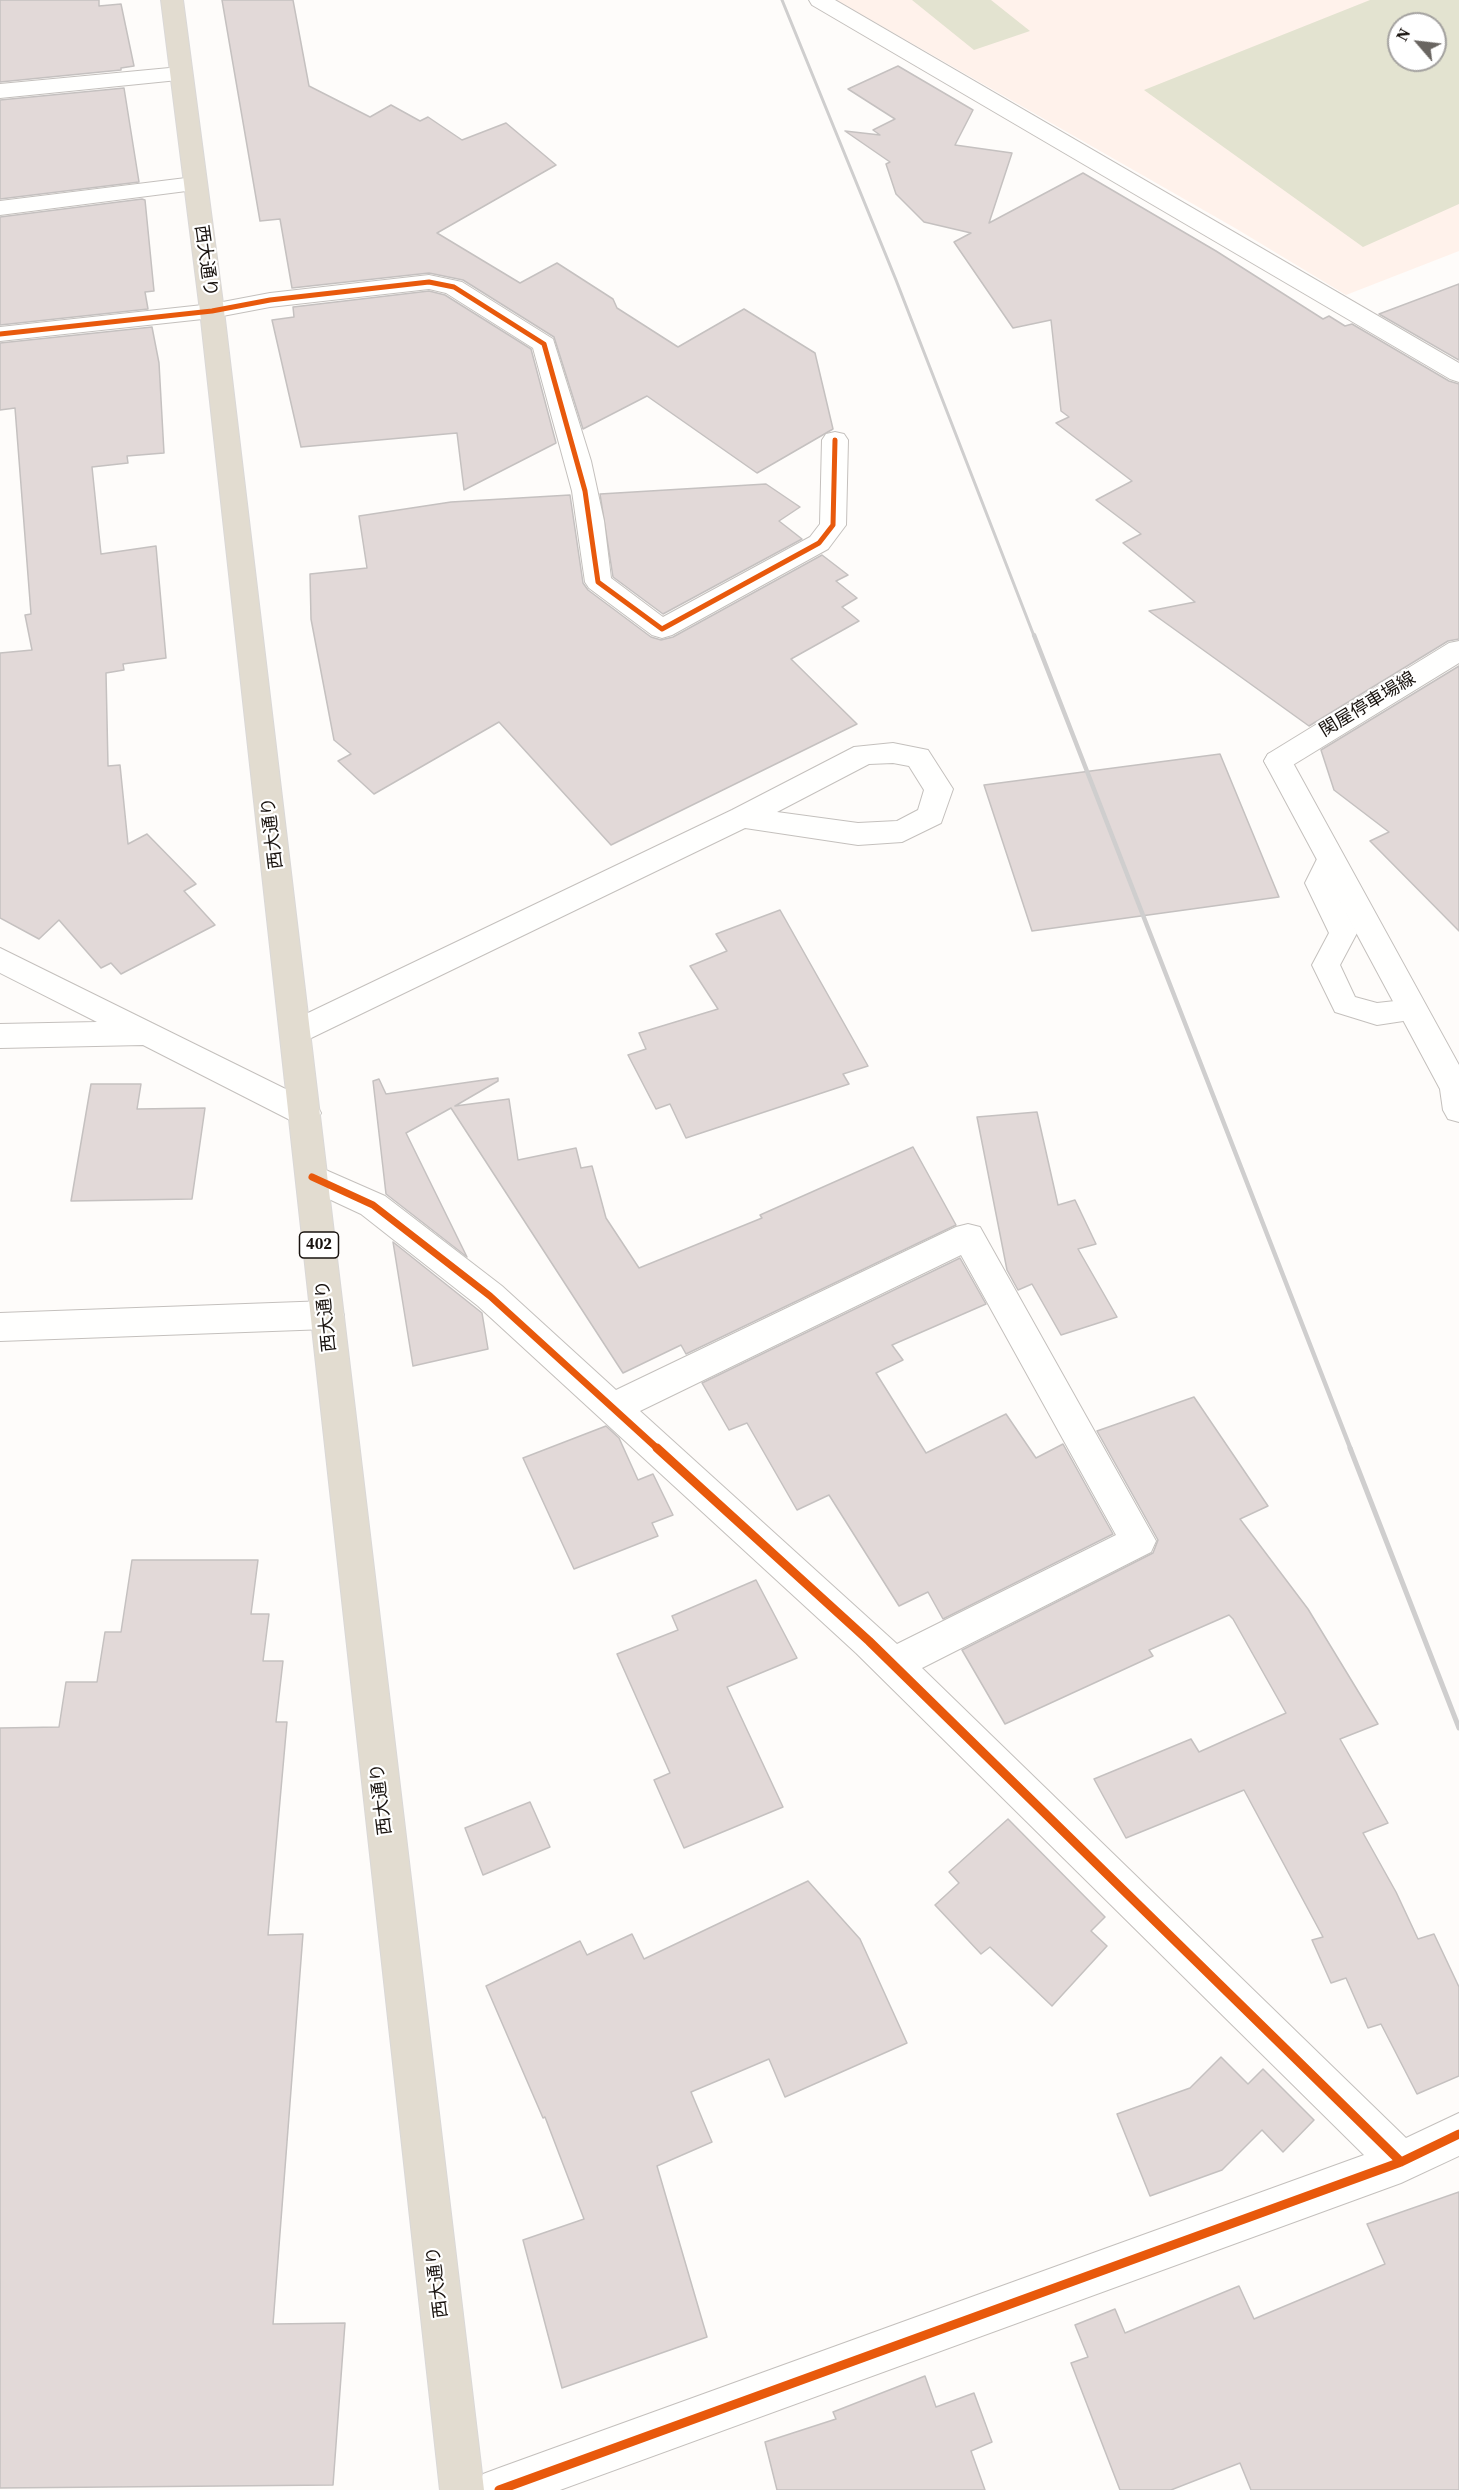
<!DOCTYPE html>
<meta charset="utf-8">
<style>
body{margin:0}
#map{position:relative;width:1459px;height:2490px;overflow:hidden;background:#fefcfa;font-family:"Source Serif 4",serif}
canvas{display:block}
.north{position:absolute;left:1387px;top:12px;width:60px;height:60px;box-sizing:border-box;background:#fff;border:2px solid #a3a19f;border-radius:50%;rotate:298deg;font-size:16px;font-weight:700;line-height:24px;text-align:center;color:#19130f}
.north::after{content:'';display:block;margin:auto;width:21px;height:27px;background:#696561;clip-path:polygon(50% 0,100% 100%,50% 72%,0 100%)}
</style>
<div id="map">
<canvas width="1459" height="2490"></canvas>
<div class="north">N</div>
</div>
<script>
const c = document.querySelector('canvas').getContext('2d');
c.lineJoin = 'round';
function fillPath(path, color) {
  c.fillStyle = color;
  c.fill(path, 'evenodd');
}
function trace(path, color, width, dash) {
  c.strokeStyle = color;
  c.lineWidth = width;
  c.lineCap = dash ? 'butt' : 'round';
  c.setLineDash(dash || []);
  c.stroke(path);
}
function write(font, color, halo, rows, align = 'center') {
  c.font = font + ' "Source Serif 4","Noto Sans JP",serif';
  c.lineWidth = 4.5;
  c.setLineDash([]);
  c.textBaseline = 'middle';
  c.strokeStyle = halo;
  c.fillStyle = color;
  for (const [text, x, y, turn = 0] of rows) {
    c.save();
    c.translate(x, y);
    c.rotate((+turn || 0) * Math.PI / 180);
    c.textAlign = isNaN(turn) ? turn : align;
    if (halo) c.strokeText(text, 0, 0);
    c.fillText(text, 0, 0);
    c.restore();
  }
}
fillPath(new Path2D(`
 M836,0H1459V251L1346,295L1235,228ZM1399,24H1435V60H1399Z`), '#fff2eb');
fillPath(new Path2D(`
 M912,0H991L1030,31L974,50Z
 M1370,0H1459V204L1363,247L1144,90ZM1399,24H1435V60H1399Z`), '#e3e3d0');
const building = new Path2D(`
 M0,0H99V6L121,4L134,66L121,68V70L0,82Z
 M222,0H293L309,86L370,117L391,105L420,121L428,117L462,140L506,123L556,165L437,233L520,283L557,263L613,299L617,308L678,347L744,309L815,353L833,429L757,473L647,396L583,429L554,337L463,280L429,273L292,288L280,219L260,221Z
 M898,66L973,110L955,145L1012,153L989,223L1083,173L1216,251L1323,319L1329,316L1345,326L1352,324L1449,381L1459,384V639L1448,641L1309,726L1149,611L1195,602L1123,543L1141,534L1096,500L1132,481L1056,423L1069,417L1061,411L1051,320L1013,328L954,242L971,233L924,222L896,194L886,164L890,162L845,131L880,135L873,130L895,119L848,89Z
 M124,88L139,182L0,199V100Z
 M142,199L145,200L154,291L145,292L148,309L0,325V217Z
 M1459,284V360L1379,314Z
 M429,291L445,295L531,349L556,443L464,490L457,433L301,447L272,320L294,317L293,307Z
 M152,327L159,363L164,453L127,456L128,463L92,467L101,554L156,546L166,658L123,664L124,670L106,673L108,766L120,765L128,844L147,834L196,884L184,891L215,925L121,974L111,963L101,968L59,920L39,939L0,918V653L32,650L25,615L31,614L15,408L0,410V343Z
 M766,484L800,507L779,521L802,539L663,614L613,577L600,494Z
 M570,495L583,583L588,590L651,637L661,640L673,637L822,555L848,575L836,581L857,598L842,607L859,621L791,659L857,724L611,845L499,722L374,794L338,761L351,754L334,740L311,619L310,574L367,568L359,516L451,502Z
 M1459,666V931L1370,841L1389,832L1334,790L1321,750Z
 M1220,754L1279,897L1032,931L984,785Z
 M780,910L868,1066L843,1074L849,1084L686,1138L670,1104L656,1109L628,1055L646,1049L639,1033L718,1009L690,966L727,951L716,934Z
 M498,1078V1081L455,1106L509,1099L518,1160L576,1148L581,1168L592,1166L606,1218L639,1268L762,1218L760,1215L913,1147L956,1225L686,1354L681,1345L623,1373L451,1108L406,1133L467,1257L386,1194L373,1081L379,1079L386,1094Z
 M91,1084H141L137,1109L205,1108L192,1199L71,1201Z
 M1037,1112L1058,1205L1075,1200L1096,1244L1078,1249L1117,1317L1061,1335L1032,1284L1018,1290L1007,1270L977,1117Z
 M393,1242L482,1313L488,1349L413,1366Z
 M960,1258L986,1304L892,1345L903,1360L876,1373L926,1453L1006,1414L1036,1458L1063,1444L1113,1534L943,1619L928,1592L899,1606L829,1495L797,1510L747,1423L729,1430L702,1383Z
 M1194,1397L1268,1506L1240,1519L1308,1609L1378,1724L1340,1739L1388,1823L1363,1833L1396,1892L1418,1939L1434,1934L1459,1987V2076L1417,2094L1381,2024L1368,2028L1346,1978L1331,1983L1312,1940L1323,1937L1244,1790L1126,1838L1094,1779L1191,1739L1199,1752L1286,1713L1233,1619L1229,1615L1149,1650L1153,1656L1005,1724L962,1650L1153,1553L1158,1540L1097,1431Z
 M606,1426L619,1438L638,1480L653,1474L673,1515L652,1523L658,1536L574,1569L523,1458Z
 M132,1560H258L251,1614H269L263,1661H283L276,1722H287L268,1935L303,1934L273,2324L345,2323L333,2485L0,2488V1728L59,1727L66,1682H97L105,1632H121Z
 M756,1580L797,1658L727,1687L783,1807L684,1848L654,1780L670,1773L617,1654L678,1630L672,1616Z
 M530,1802L550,1847L483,1875L465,1828Z
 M1008,1819L1105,1917L1091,1931L1107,1946L1052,2006L990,1947L981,1954L935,1905L959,1883L949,1872Z
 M808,1881L860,1939L907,2043L785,2097L769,2059L691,2092L712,2142L657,2166L707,2337L562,2388L523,2240L584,2219L545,2117L543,2118L486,1986L580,1941L587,1955L632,1934L644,1959Z
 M1221,2057L1248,2084L1263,2069L1314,2120L1283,2152L1262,2130L1222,2170L1150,2196L1117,2114L1190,2088Z
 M1459,2192V2490H1251L1240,2463L1171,2490H1120L1071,2363L1088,2357L1075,2325L1115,2309L1125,2333L1239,2286L1254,2319L1385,2264L1367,2224Z
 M925,2376L936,2407L974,2393L992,2442L971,2451L985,2490H777L765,2442L836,2419L833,2412Z`);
fillPath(building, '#e2d9d8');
trace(building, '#c5c1c0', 1.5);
const service = new Path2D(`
 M1330,848L1339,851L1343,858L1331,883L1357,933L1340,965L1355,997L1377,1003L1413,999L1423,1002L1427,1010L1423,1018L1377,1025L1335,1012L1312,965L1329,933L1305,883L1321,851Z`);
const minor = new Path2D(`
 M809,0H835L1459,363V382L1450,379L812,5Z
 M180,67L188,69L191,74L188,79L0,98V84Z
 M194,177L202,179L206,184L202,189L0,215V201Z
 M429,275L462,282L553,339L591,461L604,521L611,578L663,617L810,537L820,524L822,440L826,434L835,432L844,434L848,440L846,525L828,549L672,635L662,638L652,635L589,588L585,582L572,491L533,348L446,293L429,289L270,307L212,318L0,341V327L212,304L270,293Z
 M893,743L928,750L953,789L941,823L902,842L858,845L745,828L307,1040L296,1044L285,1040L281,1032L285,1024L732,810L854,747ZM893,763L909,766L924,790L918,810L897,821L858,823L777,812L869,764Z
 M1278,751L1288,754L1292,761L1459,1065V1122L1448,1119L1443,1110L1440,1089L1264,761L1268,754Z
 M0,948L316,1104L321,1113L316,1122L305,1126L294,1122L143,1045L0,1048V1024L97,1022L0,973Z
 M312,1164L385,1196L502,1286L616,1390L956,1227L968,1224L980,1227L1156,1541L1151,1552L922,1668L1406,2138L1459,2113V2156L1401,2183L560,2490H477L483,2474L499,2468L1364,2155L856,1653L478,1306L361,1214L301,1186L296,1177L301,1168ZM961,1255L1116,1535L897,1644L640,1411Z
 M327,1301L339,1305L344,1315L339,1325L327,1329L0,1341V1313Z`);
const secondary = new Path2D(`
 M1459,641V663L1288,768L1278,771L1268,768L1264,761L1268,754L1449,643Z`);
const trunk = new Path2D(`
 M161,0H183L224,311L484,2490H440L200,311Z`);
trace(service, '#c4c0bd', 2);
trace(minor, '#c4c0bd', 2);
trace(secondary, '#c4c0bd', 2);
trace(trunk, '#dad8d7', 2);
fillPath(service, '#fffffe');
fillPath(minor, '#fffffe');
fillPath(secondary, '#fffffe');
fillPath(trunk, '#e2dcd0');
trace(new Path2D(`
 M782,0L896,280L1034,636`), '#cfcece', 3);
trace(new Path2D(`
 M1034,635L1351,1450`), '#cfcece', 4.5);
trace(new Path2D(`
 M1350,1448L1459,1728`), '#cfcece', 5);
trace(new Path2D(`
 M0,334L212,311L270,300L429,282L454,287L544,344L585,491L598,582L662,629L819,543L833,525L835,440`), '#e8590c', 5);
trace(new Path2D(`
 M312,1177L373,1205L490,1296L659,1450`), '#e8590c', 7);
trace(new Path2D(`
 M657,1448L869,1641L1401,2162
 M499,2490L1401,2162L1459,2134`), '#e8590c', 9);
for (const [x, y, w] of [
 [319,1245,39]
]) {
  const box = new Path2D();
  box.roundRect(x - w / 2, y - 13, w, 26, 4.5);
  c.fillStyle = '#fff';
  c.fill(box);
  trace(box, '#19130f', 1.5);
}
write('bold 16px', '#19130f', null, [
 ["402",319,1245]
]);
write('18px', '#19130f', '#fff', [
 ["西大通り",205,261,82],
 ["関屋停車場線",1368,705,-31],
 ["西大通り",273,833,-97],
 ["西大通り",327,1316,-96],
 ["西大通り",382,1799,-97],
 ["西大通り",438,2282,-97]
]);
</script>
